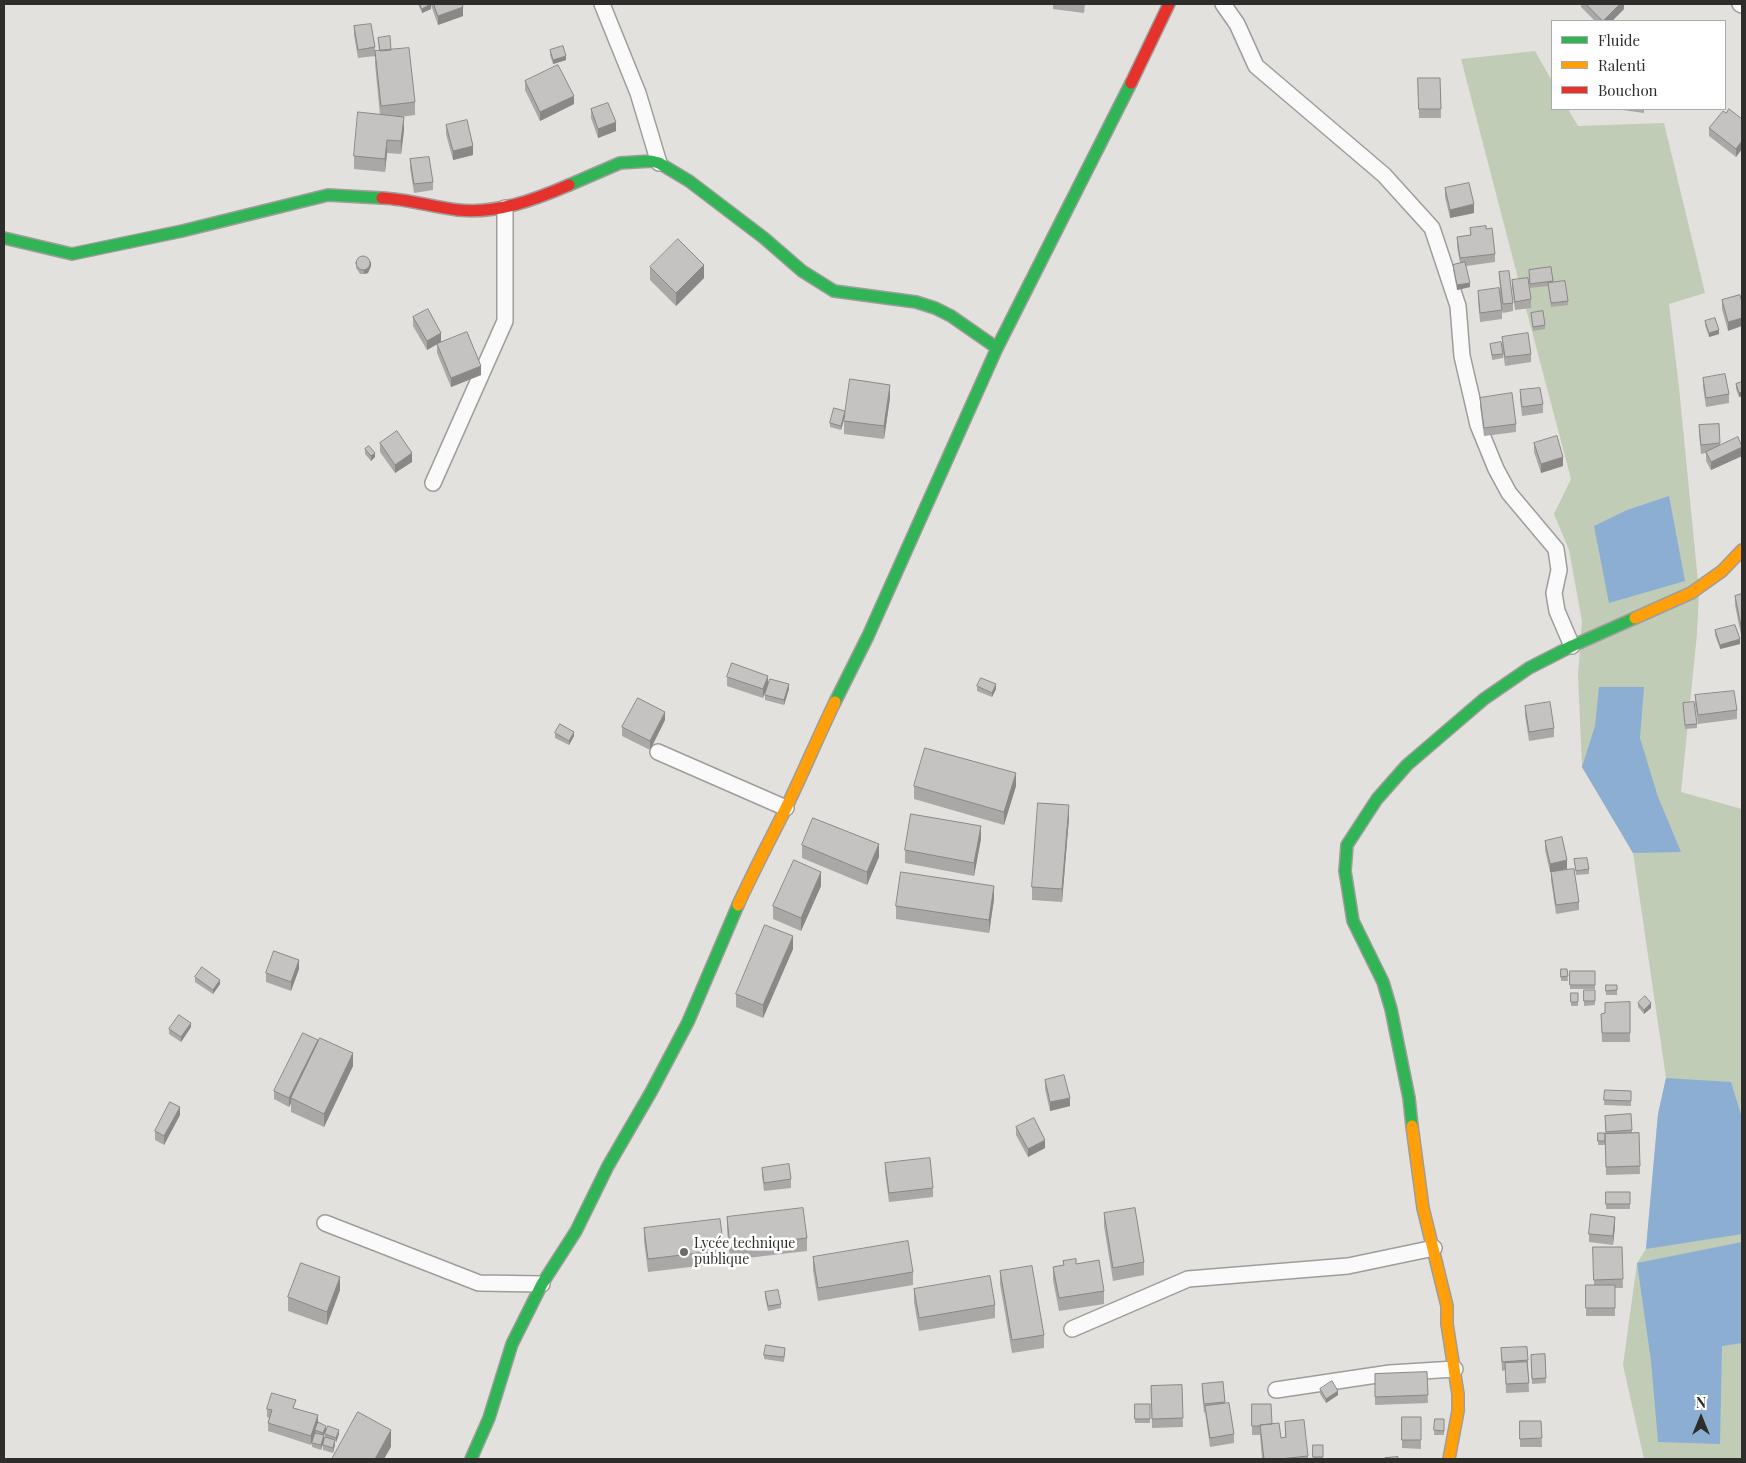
<!DOCTYPE html>
<meta charset="utf-8">
<style>
body{margin:0}
#map{position:relative;width:1746px;height:1463px;overflow:hidden;background:#e3e1de;font-family:"Playfair Display",serif}
canvas{display:block}
.frame{position:absolute;inset:0;border:5px solid #2e2d2b;pointer-events:none}
.legend{position:absolute;left:1551px;top:20px;width:175px;height:90px;box-sizing:border-box;background:#fff;border:1px solid #ababaa;margin:0;padding:6px 9px;list-style:none;font-size:15px;color:#2e2d2b}
.legend li{display:flex;align-items:center;gap:10px;height:25px}
.legend b{width:25px;border:1px solid #ababaa}
.north{position:absolute;left:1676px;top:1393px;width:50px;height:50px;-webkit-text-stroke:4px #fff;paint-order:stroke;rotate:0deg;font-size:14px;font-weight:700;line-height:20px;text-align:center;color:#2e2d2b}
.north::after{content:'';display:block;margin:auto;width:18px;height:22px;background:#2e2d2b;clip-path:polygon(50% 0,100% 100%,50% 72%,0 100%)}
</style>
<div id="map">
<canvas width="1746" height="1463"></canvas>
<div class="frame"></div>
<ul class="legend">
<li><b style="height:6px;background:#30b455"></b>Fluide</li>
<li><b style="height:6px;background:#ff9f0a"></b>Ralenti</li>
<li><b style="height:6px;background:#e5322d"></b>Bouchon</li>
</ul>
<div class="north">N</div>
</div>
<script>
const c = document.querySelector('canvas').getContext('2d');
c.lineJoin = 'round';
function fillPath(path, color) {
  c.fillStyle = color;
  c.fill(path, 'evenodd');
}
function trace(path, color, width, dash) {
  c.strokeStyle = color;
  c.lineWidth = width;
  c.lineCap = dash ? 'butt' : 'round';
  c.setLineDash(dash || []);
  c.stroke(path);
}
function write(font, color, halo, rows, align = 'center') {
  c.font = font + ' "Playfair Display",serif';
  c.lineWidth = 5;
  c.setLineDash([]);
  c.textBaseline = 'middle';
  c.strokeStyle = halo;
  c.fillStyle = color;
  for (const [text, x, y, turn = 0] of rows) {
    c.save();
    c.translate(x, y);
    c.rotate((+turn || 0) * Math.PI / 180);
    c.textAlign = isNaN(turn) ? turn : align;
    if (halo) c.strokeText(text, 0, 0);
    c.fillText(text, 0, 0);
    c.restore();
  }
}
fillPath(new Path2D(`
 M1535,51L1552,81V109H1568L1578,126L1664,123L1705,293L1669,304L1679,387L1699,592L1697,634L1681,792L1742,809V1459H1644L1623,1365L1637,1263L1646,1249L1658,1114L1666,1078L1633,853L1582,767L1578,675L1582,621L1569,550L1554,514L1571,479L1520,286L1461,59Z`), '#c0ccb5');
fillPath(new Path2D(`
 M1669,496L1685,581L1609,603L1594,526L1627,510Z
 M1599,687H1644L1640,738L1658,797L1681,852L1633,853L1582,767L1595,726Z
 M1666,1078L1731,1082L1742,1118V1234L1646,1249L1658,1114Z
 M1742,1242V1343L1722,1346L1720,1444L1658,1442L1651,1361L1637,1263Z`), '#8caed2');
const street = new Path2D(`
 M602,4L638,93L659,163
 M1223,4L1237,24L1256,66L1384,175L1432,228L1458,306L1462,356L1478,425L1496,469L1509,493L1556,549L1559,570L1554,593L1557,611L1572,646
 M1740,4L1742,5
 M433,483L505,321V208
 M658,752L786,808
 M325,1223L479,1283L542,1284
 M1072,1329L1188,1279L1348,1266L1434,1248
 M1276,1390L1390,1373L1455,1369`);
const fast = new Path2D(`
 M569,185L620,163L651,161L659,163L689,181L764,238L802,271L834,291L916,302L935,308L951,316L997,348
 M4,238L72,254L182,231L328,195L382,198
 M835,702L868,636L997,348L1131,83
 M1412,1126L1409,1098L1391,1009L1383,982L1353,921L1345,871L1347,845L1377,799L1407,765L1484,699L1529,668L1572,646L1635,618
 M471,1459L489,1418L512,1344L542,1284L576,1231L608,1166L651,1092L688,1022L738,905`);
const slow = new Path2D(`
 M1635,618L1691,593L1722,571L1742,550
 M738,905C753,872 770,840 786,808C803,773 818,737 835,702
 M1412,1126L1423,1208L1447,1306V1324L1458,1394V1411L1449,1459`);
const jam = new Path2D(`
 M1131,83L1169,4
 M382,198C408,199 432,207 458,210C497,214 534,200 569,185`);
trace(street, '#9f9d9b', 18);
trace(fast, '#9f9d9b', 14);
trace(slow, '#9f9d9b', 14);
trace(jam, '#9f9d9b', 14);
trace(street, '#fbfafa', 15);
trace(fast, '#30b455', 11);
trace(slow, '#ff9f0a', 11);
trace(jam, '#e5322d', 11);
fillPath(new Path2D(`
 M418,4H462L463,16L438,25L431,5V9L422,13Z
 M1053,4H1085L1084,13L1053,9Z
 M1581,4H1624V9L1612,21H1595L1581,7Z
 M354,26L375,47V56L358,58L354,35Z
 M378,38L391,50L415,102V115L400,117L404,130L401,154L387,153L385,172L354,169V156L380,115L375,64V51H379Z
 M550,50L566,60L553,64L550,55Z
 M1418,78H1440L1441,118H1419Z
 M525,81L574,104L540,121L525,90Z
 M591,109L616,131L598,138L591,118Z
 M1615,109H1644V113Z
 M1726,113L1742,119V149L1736,157L1709,136V128Z
 M446,125L473,155L453,160L446,134Z
 M410,159L433,182V190L414,193L410,168Z
 M1445,188L1474,213L1450,218L1445,197Z
 M1470,228L1486,229L1495,254V262L1466,266L1470,287L1457,290L1453,269V265L1460,263L1457,246V237L1470,235Z
 M356,264L371,266L368,273L364,274H360L356,268Z
 M650,267L704,278L676,306L650,280Z
 M1551,267L1553,282L1568,301V305L1551,307L1548,286L1530,288L1529,270Z
 M1499,272L1513,303V311L1503,313L1502,311V319L1480,322L1478,300V291H1500Z
 M1512,280L1531,299V308L1515,310L1512,288Z
 M1740,295L1728,331L1722,309V300Z
 M1531,313L1545,325V329L1533,331Z
 M413,317L441,342L438,343L481,375L451,387L437,353V344L427,350L413,326Z
 M1705,321L1719,334L1709,337L1705,325Z
 M1502,337L1531,354V362L1505,366L1502,345Z
 M1490,344L1503,354V358L1492,360Z
 M1703,378L1729,394V403L1706,407L1703,387Z
 M1742,382V396L1739,397L1736,389V384Z
 M1520,390L1543,404V413L1522,416L1520,399Z
 M890,398L884,439L844,434V421Z
 M1480,398L1516,424V432L1484,436L1480,406Z
 M845,416L841,430L830,427V423Z
 M1719,424L1720,445L1742,447V456L1711,470L1706,461V453L1701,454L1699,434V425Z
 M380,443L412,462L395,473L380,452Z
 M1534,443L1563,466L1541,473L1534,452Z
 M365,449L375,457L371,461L365,454Z
 M1742,594V640L1735,605V596Z
 M1715,630L1740,644L1720,649L1715,635Z
 M727,677L768,684L763,698L727,686Z
 M977,686L996,689L992,697L977,691Z
 M789,689L784,705L765,700V695Z
 M1695,695L1737,710V719L1698,724L1695,704Z
 M1683,703L1697,724V728L1685,729Z
 M1525,706L1554,728V737L1529,741L1525,715Z
 M665,720L650,750L622,736V727Z
 M555,733L574,736L569,745L555,738Z
 M914,786H1016L1004,825L914,799Z
 M1069,818L1062,902L1032,900V887Z
 M981,839L974,876L905,863V850Z
 M1545,841L1567,869L1559,871L1579,902V910L1556,914L1551,880V872H1550L1545,850Z
 M802,845L879,857L867,885L802,858Z
 M1574,859L1589,869V874L1576,875Z
 M821,886L801,931L773,919V906Z
 M994,899L989,933L896,919V906Z
 M793,949L763,1018L736,1007V994Z
 M299,969L291,991L266,982V973Z
 M1561,969H1567L1568,981H1561Z
 M1570,971H1595V989H1570Z
 M195,977L220,984L213,994L195,982Z
 M1606,985H1617V995H1606Z
 M1584,990H1595V1005L1584,1006Z
 M1571,993H1578V1006H1571Z
 M1630,1002V1042H1602L1601,1014L1605,1013Z
 M1638,1003L1651,1008L1644,1014L1638,1007Z
 M191,1027L181,1042L169,1034V1029Z
 M318,1042L353,1066L324,1127L291,1112V1103L289,1107L274,1099V1091Z
 M1045,1080L1070,1106L1050,1111L1045,1089Z
 M1605,1090L1631,1091V1106L1604,1105Z
 M1631,1114L1632,1133H1639L1640,1174L1606,1175L1605,1116Z
 M180,1115L164,1145L155,1140V1131Z
 M1016,1127L1045,1148L1028,1157L1016,1135Z
 M1598,1133H1605V1145H1598Z
 M885,1163L933,1188V1197L889,1202L885,1172Z
 M762,1168L791,1179V1188L764,1191L762,1176Z
 M1606,1192H1630V1209H1606Z
 M1104,1213L1144,1262V1275L1113,1281L1104,1226Z
 M727,1217L807,1238V1251L730,1260L727,1230Z
 M1615,1226L1613,1245L1589,1242V1234Z
 M644,1228L724,1250V1263L648,1272L644,1241Z
 M1593,1247H1622L1623,1288H1615V1316H1586V1285H1594Z
 M813,1257L913,1272V1285L818,1301L813,1270Z
 M1063,1261L1104,1291V1304L1059,1311L1053,1280V1267L1063,1265Z
 M1000,1271L1044,1335V1348L1012,1353L1000,1284Z
 M914,1289L995,1305V1318L919,1331L914,1302Z
 M340,1290L327,1325L288,1311V1297Z
 M765,1292L781,1304V1308L768,1311L765,1297Z
 M1501,1348L1528,1360L1529,1392L1506,1393L1505,1370L1502,1371Z
 M785,1352L784,1362L764,1359V1355Z
 M1545,1354L1546,1383L1532,1384L1531,1355Z
 M1427,1372L1428,1403L1375,1405V1374Z
 M1223,1382L1225,1403L1234,1434V1443L1210,1447L1205,1412L1204,1413L1202,1393V1384Z
 M1182,1385L1183,1427L1152,1428L1151,1386Z
 M1320,1389L1338,1395L1326,1403L1320,1394Z
 M1135,1404H1150V1423H1135Z
 M1252,1404L1272,1424L1281,1438L1285,1437V1422L1308,1456V1459H1262L1260,1435H1252Z
 M296,1408L326,1430L324,1435V1440L321,1450L312,1447V1443L315,1432L311,1445L268,1431V1423L269,1418L267,1417V1409Z
 M1402,1417H1421V1449L1402,1448Z
 M1435,1419H1444V1435H1434Z
 M1520,1421H1541L1542,1447H1520Z
 M325,1434H339L335,1442L333,1453L323,1450V1445L325,1439Z
 M1313,1445H1323V1459H1313Z`), '#a9a8a6');
fillPath(new Path2D(`
 M431,4V9L422,13V9Z
 M1620,4H1624V9L1612,21H1603Z
 M463,7V16L438,25V16Z
 M566,56V60L553,64V60Z
 M574,96V104L540,121V112Z
 M404,117V130L401,154V141Z
 M616,122V131L598,138V129Z
 M387,140V153L385,172V159Z
 M1742,141V149L1736,157V149Z
 M473,146V155L453,160V151Z
 M1474,204V213L1450,218V210Z
 M371,261V266L368,273L364,274V270Z
 M704,265V278L676,306V293Z
 M1470,283V287L1457,290V285Z
 M1742,318V326L1728,331V322Z
 M1719,330V334L1709,337V333Z
 M441,333V342L427,350V341Z
 M481,366V375L451,387V378Z
 M890,385V398L884,439V426Z
 M1742,392V396L1739,397V393Z
 M845,411V416L841,430V426Z
 M1742,447V456L1711,470V462Z
 M375,453V457L371,461V456Z
 M412,453V462L395,473V465Z
 M1563,457V466L1541,473V464Z
 M1740,639V644L1720,649V645Z
 M768,676V684L763,698V689Z
 M789,684V689L784,705V700Z
 M996,684V689L992,697V693Z
 M665,712V720L650,750V741Z
 M574,732V736L569,745V741Z
 M1016,773V786L1004,825V812Z
 M1069,805V818L1062,902V889Z
 M981,826V839L974,876V863Z
 M879,844V857L867,885V872Z
 M1567,860V869L1550,872V864Z
 M821,872V886L801,931V918Z
 M994,886V899L989,933V920Z
 M793,936V949L763,1018V1005Z
 M299,960V969L291,991V982Z
 M220,980V984L213,994V990Z
 M1651,1003V1008L1644,1014V1010Z
 M191,1023V1027L181,1042V1037Z
 M318,1040V1049L291,1098V1103L289,1107V1098Z
 M353,1053V1066L324,1127V1114Z
 M1070,1098V1106L1050,1111V1102Z
 M180,1107V1115L164,1145V1136Z
 M1045,1140V1148L1028,1157V1149Z
 M1615,1217V1226L1613,1245V1236Z
 M340,1277V1290L327,1325V1312Z
 M1338,1391V1395L1326,1403V1399Z
 M318,1415V1424L311,1445V1436Z
 M326,1426V1430L323,1438V1433Z
 M339,1430V1434L336,1443V1438Z
 M391,1430V1447L384,1459H375Z
 M324,1435V1440L321,1450V1445Z
 M335,1440V1445L333,1453V1448Z`), '#8a8887');
const building = new Path2D(`
 M420,4H431L422,9Z
 M434,4H462L463,7L438,16Z
 M1586,4H1620L1603,21Z
 M371,24L375,47L358,50L354,26Z
 M390,36L391,50L380,51L378,38Z
 M563,46L566,56L553,60L550,50Z
 M409,48L415,102L381,106L375,51Z
 M558,65L574,96L540,112L525,81Z
 M1418,78H1440L1441,109H1419Z
 M608,103L616,122L598,129L591,109Z
 M1729,109L1742,119V141L1736,149L1709,128L1723,111L1726,113Z
 M358,112L404,117L401,141L387,140L385,159L354,156Z
 M467,120L473,146L453,151L446,125Z
 M429,157L433,182L414,184L410,159Z
 M1469,183L1474,204L1450,210L1445,188Z
 M1486,226V229L1492,228L1495,254L1460,258L1457,237L1471,235L1470,228Z
 M678,239L704,265L676,293L650,267Z
 M356 263a7 7 0 1 1 14 0a7 7 0 1 1-14 0Z
 M1465,262L1470,283L1457,285L1453,265Z
 M1551,267L1553,281L1530,284L1529,270Z
 M1509,271L1513,303L1503,304L1499,272Z
 M1528,278L1531,299L1515,302L1512,280Z
 M1565,281L1568,301L1551,303L1548,283Z
 M1499,288L1502,310L1480,313L1478,291Z
 M1740,295L1742,302V318L1728,322L1722,300Z
 M428,309L441,333L427,341L413,317Z
 M1543,311L1545,325L1533,327L1531,313Z
 M1715,318L1719,330L1709,333L1705,321Z
 M467,332L481,366L451,378L437,344Z
 M1528,333L1531,354L1505,357L1502,337Z
 M1501,342L1503,354L1492,355L1490,344Z
 M1725,374L1729,394L1706,398L1703,378Z
 M850,379L890,385L884,426L844,421Z
 M1742,382V392L1739,393L1736,384Z
 M1540,388L1543,404L1522,407L1520,390Z
 M1512,393L1516,424L1484,428L1480,398Z
 M834,408L845,411L841,426L830,423Z
 M1719,424L1720,443L1701,445L1699,425Z
 M397,431L412,453L395,465L380,443Z
 M1557,436L1563,457L1541,464L1534,443Z
 M1738,437L1742,447L1711,462L1706,452Z
 M369,446L375,453L371,456L365,449Z
 M1742,594V631L1735,596Z
 M1735,625L1740,639L1720,645L1715,630Z
 M732,663L768,676L763,689L727,677Z
 M981,678L996,684L992,693L977,686Z
 M770,679L789,684L784,700L765,695Z
 M1734,691L1737,710L1698,715L1695,695Z
 M638,698L665,712L650,741L622,727Z
 M1550,702L1554,728L1529,732L1525,706Z
 M1694,702L1697,724L1685,725L1683,703Z
 M560,724L574,732L569,741L555,733Z
 M925,748L1016,773L1004,812L914,786Z
 M1038,803L1069,805L1062,889L1032,887Z
 M911,814L981,826L974,863L905,850Z
 M813,818L879,844L867,872L802,845Z
 M1562,837L1567,860L1550,864L1545,841Z
 M1587,858L1589,869L1576,871L1574,859Z
 M794,860L821,872L801,918L773,906Z
 M1574,869L1579,902L1556,905L1551,872Z
 M901,872L994,886L989,920L896,906Z
 M765,925L793,936L763,1005L736,994Z
 M274,951L299,960L291,982L266,973Z
 M202,967L220,980L213,990L195,977Z
 M1561,969H1567L1568,976L1561,977Z
 M1570,971H1595V985H1570Z
 M1606,985H1617V990L1606,991Z
 M1584,990H1595V1001H1584Z
 M1571,993H1578V1002H1571Z
 M1645,996L1651,1003L1644,1010L1638,1003Z
 M1630,1002V1033H1602L1601,1014L1605,1013V1003Z
 M179,1015L191,1023L181,1037L169,1029Z
 M303,1033L318,1040L289,1098L274,1091Z
 M320,1038L353,1053L324,1114L291,1098Z
 M1064,1075L1070,1098L1050,1102L1045,1080Z
 M1605,1090L1631,1091V1101L1604,1100Z
 M170,1102L180,1107L164,1136L155,1131Z
 M1631,1114L1632,1130L1606,1132L1605,1116Z
 M1034,1118L1045,1140L1028,1149L1016,1127Z
 M1598,1133H1605V1141H1598Z
 M1639,1133L1640,1166L1606,1167L1605,1134Z
 M930,1158L933,1188L889,1193L885,1163Z
 M789,1164L791,1179L764,1183L762,1168Z
 M1606,1192H1630V1204H1606Z
 M803,1208L807,1238L730,1247L727,1217Z
 M1135,1208L1144,1262L1113,1268L1104,1213Z
 M1591,1214L1615,1217L1613,1236L1589,1234Z
 M720,1219L724,1250L648,1259L644,1228Z
 M908,1241L913,1272L818,1288L813,1257Z
 M1593,1247H1622L1623,1279L1594,1280Z
 M1076,1259V1264L1099,1260L1104,1291L1059,1298L1053,1267L1064,1265L1063,1261Z
 M301,1263L340,1277L327,1312L288,1297Z
 M1032,1266L1044,1335L1012,1340L1000,1271Z
 M990,1276L995,1305L919,1318L914,1289Z
 M1586,1285H1615V1308H1586Z
 M778,1290L781,1304L768,1306L765,1292Z
 M766,1345L785,1348L784,1357L764,1355Z
 M1527,1347L1528,1360L1502,1362L1501,1348Z
 M1545,1354L1546,1378L1532,1379L1531,1355Z
 M1527,1362L1529,1383L1506,1384L1505,1363Z
 M1427,1372L1428,1395L1375,1397V1374Z
 M1332,1381L1338,1391L1326,1399L1320,1389Z
 M1223,1382L1225,1402L1204,1404L1202,1384Z
 M1182,1385L1183,1418L1152,1419L1151,1386Z
 M272,1393L296,1400L293,1408L318,1415L311,1436L268,1423L272,1410L267,1409Z
 M1229,1403L1234,1434L1210,1438L1205,1406Z
 M1135,1404H1150V1419H1135Z
 M1252,1404H1271L1272,1424L1260,1425V1426H1252Z
 M358,1412L391,1430L375,1459H332Z
 M1402,1417H1421V1440H1402Z
 M1435,1419H1444V1431L1434,1430Z
 M1304,1420L1308,1456L1280,1459H1264L1260,1425L1279,1423L1281,1438L1286,1437L1285,1422Z
 M1520,1421H1541L1542,1438L1520,1439Z
 M318,1422L326,1426L323,1433L315,1430Z
 M328,1426L339,1430L336,1438L325,1434Z
 M315,1433L324,1435L321,1445L312,1443Z
 M325,1437L335,1440L333,1448L323,1445Z
 M1313,1445H1323V1457H1313Z
 M1398,1457V1459H1385V1458Z`);
fillPath(building, '#c5c3c1');
trace(building, '#8a8887', 1);
for (const [x, y, r, color] of [
 [684,1252,5,"#6d6c6a"]
]) {
  const dot = new Path2D();
  dot.arc(x, y, r, 0, 2 * Math.PI);
  c.fillStyle = color;
  c.fill(dot);
  trace(dot, '#fff', 2);
}
write('14px', '#2e2d2b', '#fff', [
 ["Lycée technique",694,1244],
 ["publique",694,1260]
], 'left');
</script>
